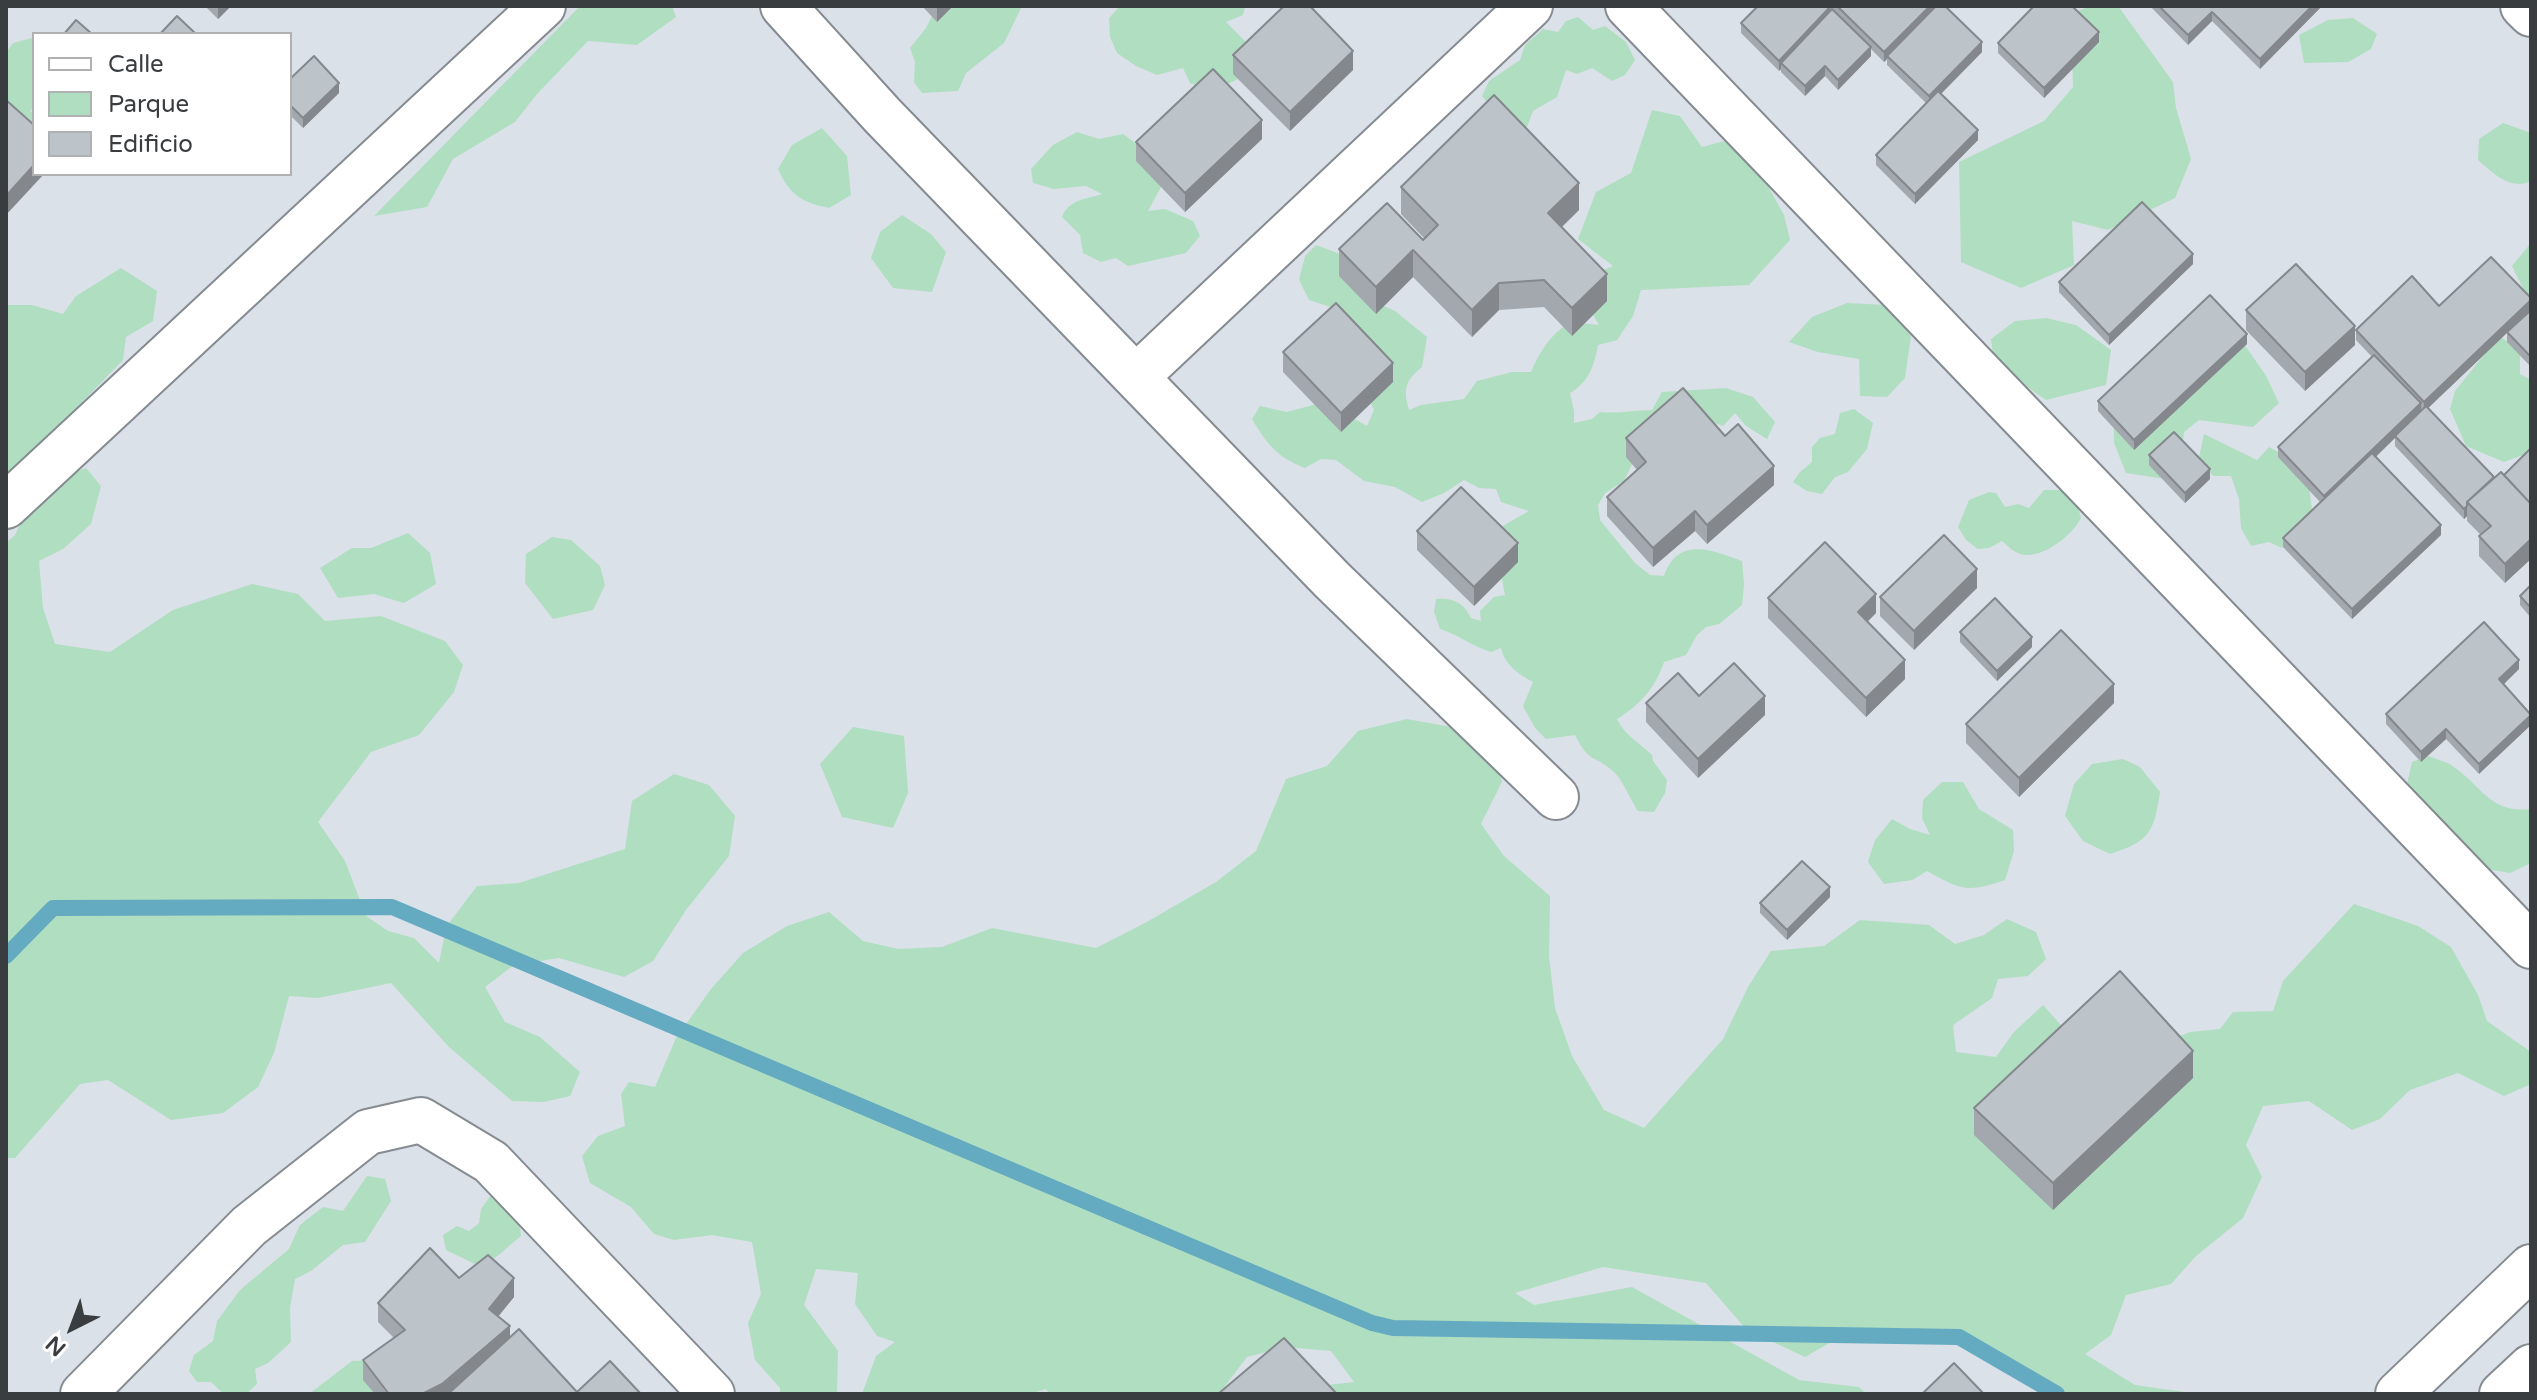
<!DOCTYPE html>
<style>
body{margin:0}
#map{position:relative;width:2537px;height:1400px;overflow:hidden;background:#dae1e8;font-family:"Varela Round",sans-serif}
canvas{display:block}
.frame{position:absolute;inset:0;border:8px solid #3a3d40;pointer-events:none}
.legend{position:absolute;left:32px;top:32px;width:260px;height:144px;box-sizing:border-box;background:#fff;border:2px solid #b0b1b3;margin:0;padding:10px 14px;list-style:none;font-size:24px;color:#3a3d40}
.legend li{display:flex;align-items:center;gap:16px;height:40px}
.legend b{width:40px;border:2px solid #b0b1b3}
.north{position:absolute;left:32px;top:1288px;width:80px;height:80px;-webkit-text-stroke:6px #fff;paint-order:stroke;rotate:222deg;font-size:22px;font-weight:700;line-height:32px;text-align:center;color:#3a3d40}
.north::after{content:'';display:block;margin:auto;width:28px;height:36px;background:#3a3d40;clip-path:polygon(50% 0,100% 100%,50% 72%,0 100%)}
</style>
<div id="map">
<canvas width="2537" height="1400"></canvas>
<div class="frame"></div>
<ul class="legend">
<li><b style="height:10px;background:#fff"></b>Calle</li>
<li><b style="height:22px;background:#b0dec1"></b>Parque</li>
<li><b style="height:22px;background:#bcc3c9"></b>Edificio</li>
</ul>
<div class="north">N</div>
</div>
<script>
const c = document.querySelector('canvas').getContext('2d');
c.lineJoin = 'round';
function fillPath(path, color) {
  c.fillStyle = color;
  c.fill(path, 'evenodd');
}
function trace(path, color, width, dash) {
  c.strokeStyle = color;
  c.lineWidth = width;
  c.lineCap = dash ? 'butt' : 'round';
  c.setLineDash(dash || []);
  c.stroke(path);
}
fillPath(new Path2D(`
 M580,6H672L676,17L637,45L588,41L537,94L515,122L453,159L427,207L374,216Z
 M937,6H1022L1004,43L966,73L958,91L922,93L914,82L915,62L910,48L926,28Z
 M1120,6H1245L1243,15L1226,22L1248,44L1249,72C1230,85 1213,93 1190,83L1183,68L1157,75L1136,66L1117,53L1110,37L1109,18Z
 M2092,6H2118L2173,82L2176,108L2191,159L2175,198L2108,230L2072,221L2074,265L2021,288L1961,262L1959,162L2044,121L2073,87L2071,13Z
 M1578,17L1593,30L1605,26L1626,42L1635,60L1625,75L1612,81L1592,68L1577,74L1566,70L1557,97L1533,111L1527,127L1515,129L1505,122L1482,96L1489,81L1520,60L1525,45L1543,29L1558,32L1566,21Z
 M2353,18L2377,34L2371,49L2348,62L2304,63L2299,35L2328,20Z
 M32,38L34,108L30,111L34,113V139L6,134V53L13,43Z
 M1652,110L1680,116L1702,147L1724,141L1759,170L1784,215L1790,240L1749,285L1641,290L1633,316L1617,340L1598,345C1594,366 1589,382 1570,393L1574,411V423L1592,419L1600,412C1618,414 1634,410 1652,410L1662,392L1726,388L1753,397L1775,422L1767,439L1746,426L1735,413L1723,426L1712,422L1635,458L1624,481L1605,493L1598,505L1600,520L1635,563L1650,575L1664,576C1678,535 1714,551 1742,561L1744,584L1742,605L1719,624L1706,627L1697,635L1686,655L1664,662C1655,688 1641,704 1617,719C1624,735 1639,742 1652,755L1653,761L1667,780L1665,793L1654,812L1638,811C1632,802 1621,778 1615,773C1595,754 1590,765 1575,735L1546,739L1535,728L1523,706L1533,682C1518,674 1505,665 1501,648L1491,652C1472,646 1459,635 1440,629L1434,612L1436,599C1453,597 1464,603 1471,618L1481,621L1480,611L1494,597L1505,595L1496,549L1501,527L1529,511L1501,502L1496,489L1479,488L1464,480L1444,493L1422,502L1395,487L1364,481L1336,460L1321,459L1305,468C1278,458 1266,443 1252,419L1260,406L1287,412L1324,402L1367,426L1374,410L1364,388L1365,336L1355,323L1331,307L1309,300L1299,280L1305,256L1316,245L1340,254L1375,302L1395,311L1427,337L1422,367C1405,381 1403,389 1409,410L1421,405L1464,399L1477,381L1512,372H1531C1540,351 1550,335 1570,322L1599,325L1585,301L1601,271L1613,266L1578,239L1596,192L1631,173Z
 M2503,123L2531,133V181C2510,191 2493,173 2478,160L2479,139Z
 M822,128L847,156L851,195L829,208C801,202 790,195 778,169L792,145Z
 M1077,132L1099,139L1123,134L1160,161L1161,187L1148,211L1165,209L1193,221L1200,236L1186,253L1128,266L1116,258L1101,262L1083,253L1080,235L1062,217C1069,199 1087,199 1102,194L1086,186L1054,189L1033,183L1031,169L1053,145Z
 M902,215L931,234L946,252L932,292L893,288L871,258L880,232Z
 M2531,243V298L2528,299L2512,266Z
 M121,268L157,291L153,321L126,337L123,360L83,401L75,434L40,461L6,474V305H32L63,314L76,296Z
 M1847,303L1886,305L1911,336L1905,378L1887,397L1860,396L1859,359L1818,352L1789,342L1812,317Z
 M2046,318L2076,325L2111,350L2106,385L2046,400L1994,364L1991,339L2015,321Z
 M2499,336L2520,350V374L2531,380V452L2504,462L2466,446L2450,409L2455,391Z
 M2243,343L2265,374L2279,403L2253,427L2199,420L2184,432L2179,481L2126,473L2114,443L2113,398Z
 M1854,409L1873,423L1867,449L1848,472L1835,477L1822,494L1807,491L1793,482L1800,472L1812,462V447L1820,438L1835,434L1840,413Z
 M2204,434L2257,460L2269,447L2289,458L2308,477L2314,528L2282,548L2269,542L2251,546L2241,528L2239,499L2231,476H2213L2199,457Z
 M86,468L101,486L91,524L63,549L39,561L43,608L55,644L110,652L173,610L252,584L298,594L325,621L381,616L445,641L463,665L454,692L419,735L371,752L318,822L345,861L366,916L388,931L414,938L439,963L446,927L477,886L519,883L625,849L632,801L674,774L709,785L735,816L729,856L686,910L653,961L624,977L559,958L514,965L485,987L505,1022L540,1037L580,1072L570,1096L544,1102L512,1101L449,1047L391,983L318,998L289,996L274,1053L258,1087L223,1113L171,1120L108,1080L80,1084L15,1158H6V543L15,535L38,486Z
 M2044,490H2069L2076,499L2081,518C2073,535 2038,563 2018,553C2012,551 2007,545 2002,541L1989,548L1978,549L1966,540L1958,527L1969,500L1989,492L1996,493L2005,507L2018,504L2029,508Z
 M408,533L430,553L436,584L404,603L374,594L338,598L320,568L352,548H371Z
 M552,537L571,540L600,566L605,585L593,610L553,619L525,583L526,554Z
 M1407,719L1457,728L1494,751L1502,782L1481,824L1504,856L1550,896L1549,956L1555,1008L1572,1056L1604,1110L1644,1128L1723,1039L1748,987L1771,951L1824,946L1860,920L1929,925L1955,944L1984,935L2007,919L2036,932L2046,959L2028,976L1998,979L1992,998L1953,1025L1956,1052L1996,1057L2014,1032L2043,1005L2067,1032L2163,1043L2190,1032L2220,1029L2233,1012L2273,1011L2283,981L2354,904L2418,926L2451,947L2478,995L2487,1021L2531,1052V1084L2504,1096L2458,1073L2410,1090L2380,1119L2352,1130L2309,1101L2263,1106L2246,1145L2262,1177L2243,1218L2196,1256L2171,1284L2126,1295L2111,1335L2085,1354L2135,1385L2199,1394H2050L1980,1340L1904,1328L1838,1338L1805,1357L1746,1329L1706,1283L1603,1267L1515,1293L1534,1305L1632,1287L1799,1380L1859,1387L1866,1394H1314L1328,1385L1354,1382L1331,1351L1285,1347L1247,1357L1219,1394H1050L1046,1389L1029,1394H862L876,1356L895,1342L877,1336L855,1304L858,1273L816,1269L804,1305L838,1351L837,1394H780V1388L755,1360L748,1323L761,1294L752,1242L712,1235L674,1240L654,1234L631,1207L590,1183L582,1156L598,1136L625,1126L621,1094L629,1082L655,1087L676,1038L711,989L743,953L787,926L829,912L863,941L898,949L942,947L992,928L1096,948L1145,923L1216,882L1256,851L1286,779L1327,766L1358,731Z
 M853,727L904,736L908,793L893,828L842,817L820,764Z
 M2428,756C2435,759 2445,761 2451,765C2482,785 2489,814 2531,809V863L2510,873L2487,869L2405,793L2412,762Z
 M2123,759L2140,767L2160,792C2154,832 2150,841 2110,854L2083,841L2065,816L2074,784L2092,764Z
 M1942,782H1963L1979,809L2013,830L2014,851L2005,880C1967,893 1961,890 1927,871L1912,880L1884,884L1868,862L1875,840L1892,819L1910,829L1930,835L1922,818L1923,800Z
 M367,1176L385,1179L391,1201L365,1242L343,1245L311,1271L295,1279L290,1308L291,1342L268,1363L255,1369L257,1384L246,1394H224L211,1382H197L189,1371L194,1355L213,1341L217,1321L240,1290L289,1249L300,1225L323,1207L343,1211Z
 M491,1195C508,1205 520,1214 521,1236C505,1248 497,1260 479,1266L446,1250L443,1235L457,1226L469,1231L479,1223L481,1209Z
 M378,1360L410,1394H309L352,1361Z`), '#b0dec1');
trace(new Path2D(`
 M6,956L53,908L392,907L1372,1323L1393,1328L1959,1337L2057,1394`), '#64aac1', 16);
const minor = new Path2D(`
 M783,6L882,115L1332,580L1556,797
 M1628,6L2531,946
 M2523,6L2531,14
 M1136,377L1530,6
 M6,506L543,6
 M83,1394L249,1226L368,1132L421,1120L491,1162L712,1394
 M2502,1394L2531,1367`);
const tertiary = new Path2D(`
 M2398,1394L2531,1267`);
trace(minor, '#858b91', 48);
trace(tertiary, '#858b91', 48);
trace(minor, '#fff', 44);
trace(tertiary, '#fff', 44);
fillPath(new Path2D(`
 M205,6H231L218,19Z
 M922,6H953L937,22Z
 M1758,6H1945L1982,52L1941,94L1978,140L1915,204L1876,165V155L1926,103L1887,65V59L1884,62L1871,49V56L1838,90L1825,76L1805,96L1781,72V69L1779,71L1741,33V23Z
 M2150,6H2322L2260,69L2212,21L2188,45Z
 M2099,42L2044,98L1998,53V43Z
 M1233,55L1353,70L1290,131L1233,74Z
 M290,79L339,93L303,128L290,115Z
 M1262,139L1185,212L1136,161V142Z
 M1401,187L1579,210L1562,227L1607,301L1572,336L1544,307L1499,310L1472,337L1413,277L1376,314L1339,276V249L1423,240L1424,238L1401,214Z
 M2193,264L2109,345L2059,292V282Z
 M2439,306L2531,310L2428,408L2494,477L2504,475L2531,448L2505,583L2479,556V536L2481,535L2467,521V516L2464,519L2395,446V438L2376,457L2441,535L2352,619L2283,547V538L2320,502L2278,457V447L2372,357L2356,340V330Z
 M2246,310L2355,345L2305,391L2246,330Z
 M2531,310V367L2507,342V332Z
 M2247,344L2134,450L2098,411V401Z
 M1283,352L1393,382L1341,432L1283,372Z
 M1725,436L1774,485L1707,544L1695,531L1653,567L1607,516V497L1637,470L1626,457V438Z
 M2149,455L2210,479L2185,503L2149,465Z
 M1417,531L1518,562L1474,606L1417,550Z
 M2531,585V618L2520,605V596Z
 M1977,588L1914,650L1880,616V597Z
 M1768,598L1876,613L1868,621L1905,679L1866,717L1768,618Z
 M1960,632L2032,647L1997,681L1960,642Z
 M2519,669L2503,684L2479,774L2446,739L2421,762L2386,724V714Z
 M1699,696L1765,715L1698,778L1646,722V703Z
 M2114,703L2019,797L1966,743V724Z
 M1830,897L1787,940L1760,913V903Z
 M2193,1078L2053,1210L1974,1135V1108Z
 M459,1278L514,1297L498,1316L510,1337L577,1392L641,1394H375L363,1380V1360L394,1338L378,1322V1303Z`), '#a2a8ad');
fillPath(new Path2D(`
 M218,6H231L218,19Z
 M937,6H953L937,22Z
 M1930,6H1938L1887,56V59L1884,62V52Z
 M2312,6H2322L2260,69V59Z
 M1830,7V17L1781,63V69L1779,71V61Z
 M2212,12V21L2188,45V35Z
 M2099,32V42L2044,98V88Z
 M1982,42V52L1929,106V96Z
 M1871,47V56L1838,90V80Z
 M1353,51V70L1290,131V112Z
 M1825,66V76L1805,96V86Z
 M339,83V93L303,128V118Z
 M1262,120V139L1185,212V193Z
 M1978,130V140L1915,204V194Z
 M34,165V174H44L6,215V196Z
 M1579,183V210L1548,240V213Z
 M1413,250V277L1376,314V287Z
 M2193,254V264L2109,345V335Z
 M1607,274V301L1572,336V308Z
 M1499,283V310L1472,337V310Z
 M2531,300V310L2424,412V402Z
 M2355,326V345L2305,391V372Z
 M2247,334V344L2134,450V440Z
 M1393,363V382L1341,432V413Z
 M2421,403V413L2324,506V496Z
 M7,411V438L6,439V412Z
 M1774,466V485L1707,544V525Z
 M2210,469V479L2185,503V493Z
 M2467,506V516L2464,519V509Z
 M1695,511V531L1653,567V548Z
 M2441,525V535L2352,619V609Z
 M2531,539V559L2505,583V564Z
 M1518,543V562L1474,606V587Z
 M1977,569V588L1914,650V631Z
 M1876,594V613L1858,631V612Z
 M2032,637V647L1997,681V671Z
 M1905,660V679L1866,717V698Z
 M2519,660V669L2499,689V679Z
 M2114,684V703L2019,797V778Z
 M1765,696V715L1698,778V759Z
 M2531,715V725L2479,774V764Z
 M2446,729V739L2421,762V752Z
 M1830,887V897L1787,940V930Z
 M2193,1051V1078L2053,1210V1183Z
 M514,1278V1297L489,1328V1309Z
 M510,1326V1345L453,1394H422Z`), '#84888d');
const building = new Path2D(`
 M1284,6H1310L1353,51L1290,112L1233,55Z
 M1758,6H1829L1830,7L1779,61L1741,23Z
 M1837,6H1930L1884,52Z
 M1936,6H1945L1982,42L1929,96L1887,56Z
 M2034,6H2072L2099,32L2044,88L1998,43Z
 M2159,6H2312L2260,59L2212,12L2188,35Z
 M1832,9L1871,47L1838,80L1825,66L1805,86L1781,63Z
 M177,16L196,34H160Z
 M76,20L92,34H64Z
 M314,56L339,83L303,118L290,105V79Z
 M1213,69L1262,120L1185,193L1136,142Z
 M1938,91L1978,130L1915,194L1876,155Z
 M1494,95L1579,183L1548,213L1607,274L1572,308L1544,280L1499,283L1472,310L1413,250L1376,287L1339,249L1387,203L1423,240L1438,225L1401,187Z
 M6,100L34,125V165L6,196Z
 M2142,202L2193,254L2109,335L2059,282Z
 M2491,257L2531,298V300L2424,402L2356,330L2412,276L2439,306Z
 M2296,264L2355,326L2305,372L2246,310Z
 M2210,295L2247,334L2134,440L2098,401Z
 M1336,303L1393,363L1341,413L1283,352Z
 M2531,310V357L2507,332Z
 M2374,355L2421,403L2324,496L2278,447Z
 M1683,388L1725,436L1738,424L1774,466L1707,525L1695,511L1653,548L1607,497L1646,462L1626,438Z
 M2426,406L2494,477L2467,502V506L2464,509L2395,436Z
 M2174,432L2210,469L2185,493L2149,455Z
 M2531,448V504L2504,475Z
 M2372,453L2441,525L2352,609L2283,538Z
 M2501,472L2531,504V539L2505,564L2479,536L2491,526L2467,502Z
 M1461,487L1518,543L1474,587L1417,531Z
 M1944,535L1977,569L1914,631L1880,597Z
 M1825,542L1876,594L1858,612L1905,660L1866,698L1768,598Z
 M2531,585V608L2520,596Z
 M1995,598L2032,637L1997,671L1960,632Z
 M2484,622L2519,660L2499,679L2531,715L2479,764L2446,729L2421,752L2386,714Z
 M2061,630L2114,684L2019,778L1966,724Z
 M1734,663L1765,696L1698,759L1646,703L1678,673L1699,696Z
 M1802,861L1830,887L1787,930L1760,903Z
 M2120,971L2193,1051L2053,1183L1974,1108Z
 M430,1248L459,1278L488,1255L514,1278L489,1309L510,1326L442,1384L422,1394H389L363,1360L405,1330L378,1303Z
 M519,1329L577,1392L610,1361L641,1394H448Z
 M1284,1338L1337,1394H1218Z
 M1954,1363L1984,1394H1922Z`);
fillPath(building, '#bcc3c9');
trace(building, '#84888d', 2);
</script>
